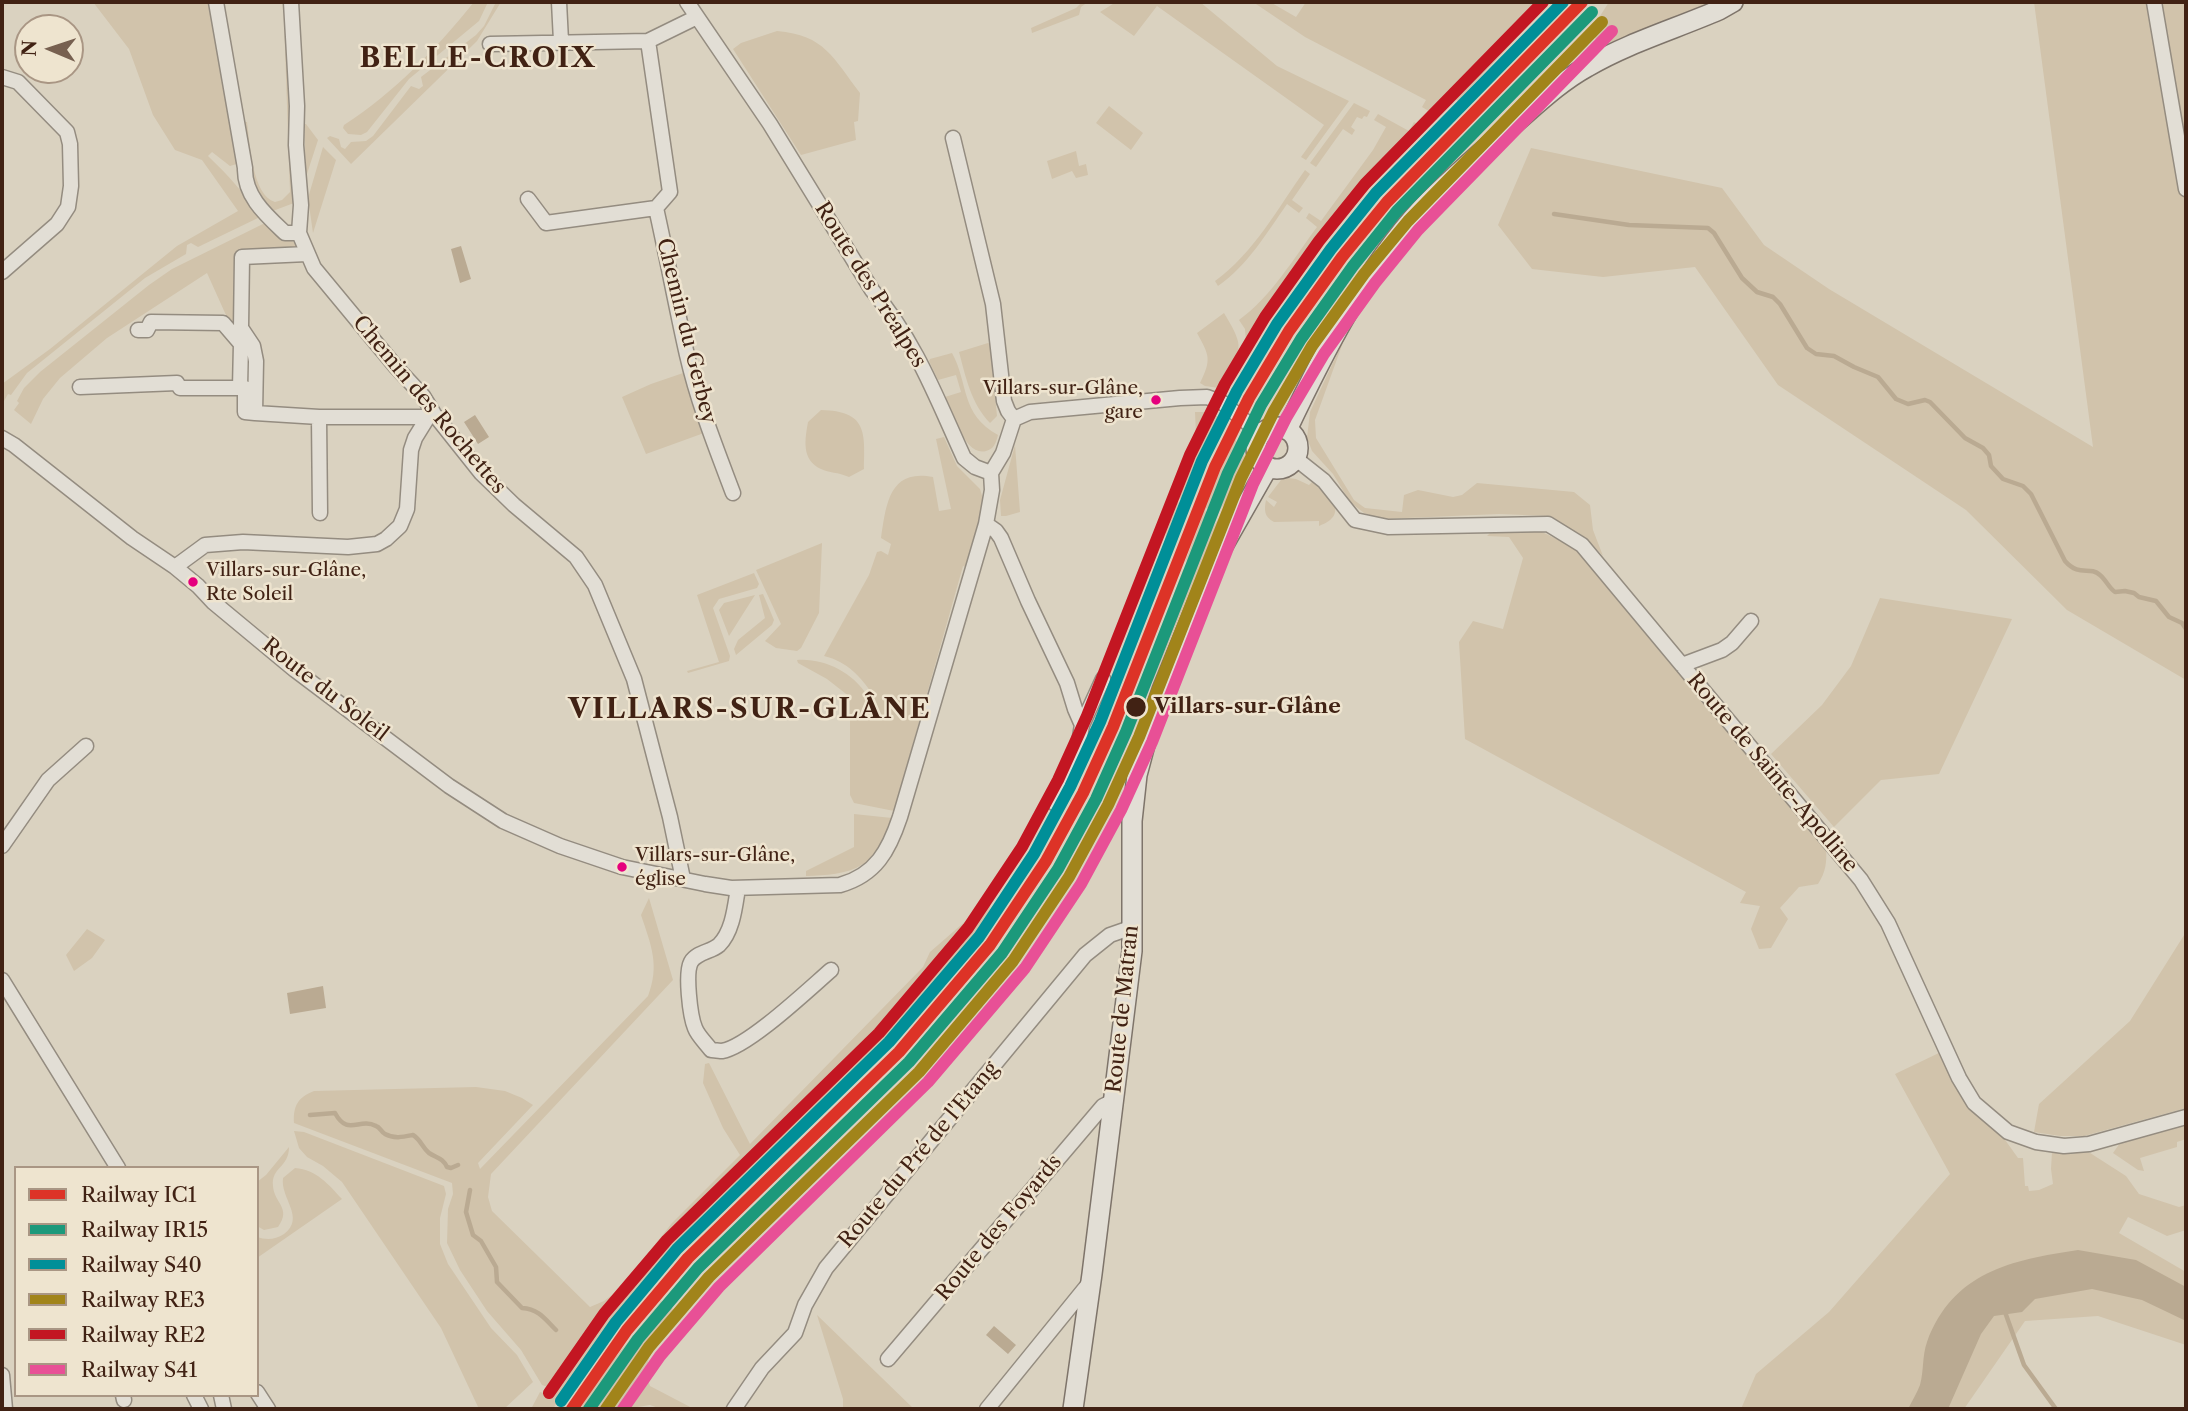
<!DOCTYPE html>
<meta charset="utf-8">
<style>
body{margin:0}
#map{position:relative;width:2188px;height:1411px;overflow:hidden;background:#dad2c0;font-family:"Libre Caslon Text",serif}
canvas{display:block}
.frame{position:absolute;inset:0;border:4px solid #412214;pointer-events:none}
.legend{position:absolute;left:14px;top:1166px;width:245px;height:231px;box-sizing:border-box;background:#eee4cf;border:2px solid #a99684;margin:0;padding:9px 12px;list-style:none;font-size:21px;color:#412214}
.legend li{display:flex;align-items:center;gap:14px;height:35px}
.legend b{width:35px;border:2px solid #a99684}
.north{position:absolute;left:14px;top:14px;width:70px;height:70px;box-sizing:border-box;background:#eee4cf;border:2px solid #a99684;border-radius:50%;rotate:272deg;font-size:19px;font-weight:700;line-height:28px;text-align:center;color:#412214}
.north::after{content:'';display:block;margin:auto;width:24px;height:32px;background:#776050;clip-path:polygon(50% 0,100% 100%,50% 72%,0 100%)}
</style>
<div id="map">
<canvas width="2188" height="1411"></canvas>
<div class="frame"></div>
<ul class="legend">
<li><b style="height:9px;background:#dd3327"></b>Railway IC1</li>
<li><b style="height:9px;background:#1c997b"></b>Railway IR15</li>
<li><b style="height:9px;background:#008f98"></b>Railway S40</li>
<li><b style="height:9px;background:#a1841a"></b>Railway RE3</li>
<li><b style="height:9px;background:#c31622"></b>Railway RE2</li>
<li><b style="height:9px;background:#e85096"></b>Railway S41</li>
</ul>
<div class="north">N</div>
</div>
<script>
const c = document.querySelector('canvas').getContext('2d');
c.lineJoin = 'round';
function fillPath(path, color) {
  c.fillStyle = color;
  c.fill(path, 'evenodd');
}
function trace(path, color, width, dash) {
  c.strokeStyle = color;
  c.lineWidth = width;
  c.lineCap = dash ? 'butt' : 'round';
  c.setLineDash(dash || []);
  c.stroke(path);
}
function write(font, color, halo, rows, align = 'center') {
  c.font = font + ' "Libre Caslon Text",serif';
  c.lineWidth = 5;
  c.setLineDash([]);
  c.textBaseline = 'middle';
  c.strokeStyle = halo;
  c.fillStyle = color;
  for (const [text, x, y, turn = 0] of rows) {
    c.save();
    c.translate(x, y);
    c.rotate((+turn || 0) * Math.PI / 180);
    c.textAlign = isNaN(turn) ? turn : align;
    if (halo) c.strokeText(text, 0, 0);
    c.fillText(text, 0, 0);
    c.restore();
  }
}
fillPath(new Path2D(`
 M93,2H213L240,163L230,166L212,152L208,156C228,175 245,194 260,217L198,247L191,243L187,245L186,254L145,278L27,373L11,395L8,394L4,401L2,400V384L50,349L177,246L238,211L202,160L175,150L153,115L129,49Z
 M474,2H488L479,21L409,79L367,132L361,135L348,134L343,128L344,125C395,92 436,49 474,2Z
 M496,2H501L477,41L351,164L327,138L330,136L339,139L341,147L345,149L351,142L366,141L373,136L411,86L419,89L423,86L421,77L476,35L484,26Z
 M1082,2H1088L1081,7L1079,15L1032,33L1031,28L1076,8Z
 M1116,2H1200L1277,66L1349,101L1306,160L1301,157L1324,125L1157,6L1134,36L1100,12Z
 M1253,2H1270L1296,17L1306,2H1550L1458,101L1450,95L1432,113L1422,107L1426,100L1305,37Z
 M1609,2H1715L1598,51L1593,27Z
 M2034,2H2186V680L2067,610L1966,510L1778,385L1695,267L1603,277L1532,269L1498,225L1531,148L1722,188L1764,245L1829,289L2093,447Z
 M287,19L294,203L270,212L253,185L243,122H247C250,144 252,195 275,202L282,200L290,192L284,20Z
 M777,31C825,35 833,58 860,93L858,121L854,122L856,140L801,155L733,49L741,43Z
 M1354,103L1370,111L1367,117L1364,116L1362,119L1357,117L1351,127L1355,130L1352,135L1343,129L1316,167L1310,163Z
 M1109,106L1143,133L1131,150L1096,123Z
 M1378,114L1409,131L1414,122L1425,128L1328,223L1273,298L1246,342L1245,329L1239,320C1272,296 1293,259 1317,227L1306,218L1309,213L1321,221L1373,150L1386,127L1374,120Z
 M304,124H306L318,140L306,177Z
 M323,147L336,160L313,233L308,198Z
 M1076,151L1079,166L1086,164L1088,175L1076,178L1072,171L1052,179L1047,161Z
 M1305,170L1310,174L1292,200L1303,208L1299,213L1287,204C1266,234 1248,265 1218,286L1215,281C1253,254 1278,208 1305,170Z
 M267,222L296,244L298,252L237,253V325L230,324L207,273L107,338L60,378L43,399L31,424L14,410L19,403L17,401L24,388L40,372L149,285L172,269Z
 M1224,313C1253,360 1232,347 1219,388L1205,386L1200,383C1212,359 1209,355 1197,333Z
 M1345,337L1315,420L1316,438L1354,500L1365,508L1402,512L1404,495L1418,490L1453,497L1462,495L1477,483L1574,492L1590,505L1593,530L1603,556L1586,538L1549,516L1499,514L1382,519L1364,513L1350,502L1333,474L1312,451L1307,438L1310,412Z
 M988,343L990,344L997,416L990,423C971,403 966,378 959,352Z
 M952,353C969,384 960,414 998,435C996,443 994,449 986,451C965,457 952,412 945,397L961,392L956,375L938,380L929,361L930,359Z
 M686,372L704,433L646,454L622,397L651,384Z
 M821,410C867,411 865,432 864,469L849,477C838,472 829,473 821,469C801,460 805,439 808,422Z
 M1195,412H1210L1222,419L1192,493L1188,492L1164,556L1168,508L1172,504L1181,502L1182,499L1171,498L1170,492L1196,435Z
 M944,437L957,466L980,489L983,499L982,513L966,567L963,566L894,811L854,803L850,795V697L827,679L798,663L797,660C824,658 852,672 867,695H873C860,676 848,662 824,656L869,575L877,552L881,551L888,555L891,544L881,538C886,505 889,468 933,477L939,511L951,509L936,439Z
 M1235,439C1245,452 1251,467 1244,483L1241,482L1219,511L1206,508L1205,511L1213,515L1215,518L1190,557L1185,562L1201,520L1198,518Z
 M1015,445L1020,512L1006,516H1001L1000,500Z
 M1288,478L1296,479L1309,485L1312,482C1329,495 1351,514 1319,526V521L1274,522C1264,517 1264,510 1266,500L1274,507L1277,502L1268,497L1281,480Z
 M1240,488L1215,531L1153,681L1143,677L1183,570Z
 M1494,529L1538,530L1575,548L1594,568L1826,848C1827,861 1826,872 1818,884L1799,887L1780,908L1788,919L1771,948L1759,949L1751,929L1760,906L1740,903L1746,892L1465,739L1459,642L1473,621L1503,629L1523,558L1509,537L1487,536Z
 M822,543L819,613L801,648L797,651L776,648L765,641L781,624L756,570Z
 M754,573L759,584L757,588L719,599L713,608L730,656L729,661L688,673L687,671L719,662L697,595Z
 M763,594L774,620L772,625L736,655L734,649L738,640L765,618L759,595Z
 M755,595L729,636L719,610L724,603Z
 M1880,598L2012,619L1939,774L1881,780L1834,827L1771,754L1822,705L1851,666Z
 M854,814L892,818L882,843L874,858L865,866L863,864C846,875 826,875 806,876V871L854,847Z
 M649,898L673,980L491,1174L488,1197L492,1211L590,1307L604,1301L632,1280L642,1261L672,1223L740,1155L723,1128L703,1083L705,1064L709,1063L750,1144L923,967L930,952L992,898L985,932L940,985L678,1245L585,1358L553,1409H531L540,1392L551,1395L554,1389L542,1385L521,1350L487,1311L460,1270L447,1243L448,1209L453,1194L452,1183L294,1123C293,1106 298,1097 314,1091L476,1087L505,1091L522,1098L533,1105L478,1163L480,1169L648,996C660,965 651,945 641,915Z
 M87,929L105,940L92,958L74,971L66,955Z
 M2186,932V1108L2084,1136H2060L2034,1132L2039,1104L2130,1021Z
 M1941,1052L1960,1094L1971,1108L2003,1137L2018,1158H2023L2025,1186H2028L2029,1191L2039,1190L2053,1184L2051,1169L2052,1152L2087,1151L2126,1176L2139,1194L2179,1207L2186,1205V1230L2167,1236L2128,1217L2119,1233L2186,1272V1345L2098,1316L2025,1321L1964,1409H1741L1756,1374L1829,1312L1950,1174L1895,1074Z
 M2186,1124V1139L2177,1142V1147L2140,1158L2144,1171L2138,1170L2113,1153L2120,1143Z
 M294,1131L304,1132L444,1186L446,1194L440,1218V1244L448,1264L491,1328L517,1355L533,1382L504,1409H479L441,1328L342,1182L323,1166L307,1157L299,1148Z
 M289,1147C289,1168 271,1167 273,1186C274,1203 292,1208 278,1227L264,1230L257,1226V1182L266,1175Z
 M295,1168C317,1170 328,1184 342,1199L257,1258V1237C266,1240 275,1240 284,1234C306,1218 280,1198 283,1178Z
 M661,1301L673,1309C660,1331 640,1360 650,1386L694,1409H661L650,1405L625,1409H612L602,1405L600,1409H580L601,1375Z
 M817,1315L914,1409H843V1399Z`), '#d1c3ab');
fillPath(new Path2D(`
 M461,246L471,279L460,283L451,249Z
 M475,415L489,437L478,444L464,422Z
 M323,986L326,1008L290,1014L287,993Z
 M2078,1250L2136,1260L2186,1287V1321L2142,1300L2092,1289L2035,1299L2022,1312L1994,1316L1981,1334L1948,1409H1908C1912,1401 1917,1393 1920,1385C1924,1371 1922,1356 1927,1342C1953,1272 2011,1260 2078,1250Z
 M994,1326L1016,1345L1008,1354L986,1335Z`), '#baaa92');
trace(new Path2D(`
 M1554,214L1629,225L1708,228L1714,233L1742,278L1757,292L1773,297L1780,304L1807,348L1816,354L1834,356L1854,367L1878,377L1896,399L1908,404L1925,400L1930,402L1965,438L1983,448L1989,455L1991,466L2003,479L2023,486L2031,494L2065,561C2080,578 2089,565 2100,575C2106,580 2109,588 2115,592L2125,591L2134,593L2139,597L2156,601L2169,617L2182,623L2186,629
 M310,1115L335,1113C348,1137 359,1117 376,1126C380,1127 381,1132 385,1134C394,1139 403,1137 413,1135C421,1140 422,1147 429,1153C437,1158 443,1158 447,1167L451,1168L458,1165
 M470,1190L466,1212L473,1235L481,1241L496,1267L497,1282L522,1308C539,1309 545,1319 556,1330
 M2005,1312L2024,1365L2056,1409`), '#baaa92', 4.5);
const minor = new Path2D(`
 M216,2L245,168C244,196 266,215 285,233H299
 M291,2L297,106L296,145L301,205L299,233L314,268L396,367L423,396L434,414L481,473L514,505L576,557L595,585L634,679L670,817L683,879
 M559,2L561,41
 M687,2L770,124L872,290C916,342 936,397 964,458L975,467L991,473
 M2154,2L2186,189
 M490,44L648,41L697,17
 M2,77L18,82L67,132L70,144L71,186L68,207L57,224L2,272
 M953,138L993,304L1004,401L1008,411L1014,419
 M528,199L546,223L656,208L670,192L648,41
 M656,208C667,257 676,306 687,355C698,403 716,448 733,493
 M307,254L242,257L241,328L253,346L256,361L255,413L319,417H428
 M138,330H147L151,322L223,323L241,344L240,388
 M80,387L177,383L180,388H245V412L255,413
 M319,417L320,513
 M1014,419L1030,412L1180,398L1207,397L1223,403L1261,434
 M2,438L14,445L132,538L175,567L198,586L213,602L295,670L449,786L503,821L560,846L622,867L705,884L731,888L840,885C876,875 889,850 900,817L986,524L992,490L991,473
 M1295,458L1324,481L1355,520L1388,527L1548,524L1582,545L1861,880L1888,923L1959,1078L1974,1103L2008,1132L2036,1142L2064,1146L2089,1144L2186,1117
 M991,473L1003,453L1014,419
 M986,524L996,531L1001,538L1028,601L1067,683L1075,709L1082,725
 M175,567L205,545L243,542L348,547L377,544L386,539L400,526L407,509L411,450L415,438L428,417L432,415
 M1682,665L1722,650L1732,643L1751,621
 M1054,803L1076,761L1082,725L1103,679
 M2,846L48,780L86,746
 M738,888C735,906 733,931 719,945C711,952 697,952 691,962C685,973 690,1016 695,1028C698,1036 706,1043 711,1050C712,1050 721,1051 722,1051C748,1047 809,989 831,970
 M2,980L118,1168
 M888,1359L1103,1106L1113,1101
 M2,1375L5,1409
 M257,1392L268,1409
 M123,1395L124,1400
 M194,1395L201,1409
 M221,1395L224,1409
 M734,1409L762,1368L795,1333L805,1305L826,1268L1085,955L1110,935L1133,927
 M987,1409L1091,1281`);
const secondary = new Path2D(`
 M1256 448a21 21 0 1 1 42 0a21 21 0 1 1-42 0Z
 M1287,430C1322,356 1366,268 1422,208C1449,180 1479,154 1508,129C1534,107 1558,83 1587,67C1628,43 1675,29 1719,10L1733,2
 M1073,1409L1092,1274L1132,951V821L1137,775L1151,722L1162,690L1215,560L1268,467`);
trace(minor, '#948c80', 17);
trace(secondary, '#7e746a', 22);
trace(minor, '#e2ded5', 14);
trace(secondary, '#e2ded5', 19);
trace(new Path2D(`
 M572,1409L627,1330L688,1258L899,1052L990,945L1046,861L1083,793L1113,727L1215,467L1249,398L1289,331L1342,257L1387,202L1582,2`), '#dd3327', 12);
trace(new Path2D(`
 M589,1409L638,1339L698,1268L909,1062L1002,953L1058,869L1096,799L1126,732L1228,473L1261,405L1301,339L1353,266L1397,211L1592,12`), '#1c997b', 12);
trace(new Path2D(`
 M561,1401L616,1322L677,1249L889,1042L979,937L1034,854L1070,787L1100,722L1202,461L1237,391L1277,324L1331,249L1376,193L1563,2`), '#008f98', 12);
trace(new Path2D(`
 M606,1409L649,1347L709,1277L919,1072L1013,961L1069,877L1108,805L1139,737L1241,478L1274,411L1312,346L1364,274L1408,221L1602,22`), '#a1841a', 12);
trace(new Path2D(`
 M549,1393L604,1314L667,1240L879,1033L968,928L1022,847L1058,780L1087,716L1190,455L1225,384L1265,317L1319,241L1365,184L1543,2`), '#c31622', 12);
trace(new Path2D(`
 M623,1409L660,1356L719,1287L928,1082L1025,968L1081,884L1121,810L1152,742L1253,484L1286,418L1324,354L1375,283L1418,230L1612,31`), '#e85096', 12);
for (const [x, y, r, color] of [
 [1156,400,6,"#e5007d"],
 [193,582,6,"#e5007d"],
 [1136,707,11,"#412214"],
 [622,867,6,"#e5007d"]
]) {
  const dot = new Path2D();
  dot.arc(x, y, r, 0, 2 * Math.PI);
  c.fillStyle = color;
  c.fill(dot);
  trace(dot, '#eee4cf', 2.5);
}
write('19px', '#412214', '#eee4cf', [
 ["Villars-sur-Glâne,",1143,389,"right"],
 ["gare",1143,413,"right"],
 ["Villars-sur-Glâne,",206,571],
 ["Rte Soleil",206,595],
 ["Villars-sur-Glâne,",635,856],
 ["église",635,880]
], 'left');
write('21px', '#412214', '#eee4cf', [
 ["Route des Préalpes",870,285,58],
 ["Chemin du Gerbey",686,331,76],
 ["Chemin des Rochettes",429,405,50],
 ["Route du Soleil",325,690,38],
 ["Route de Sainte-Apolline",1772,773,50],
 ["Route de Matran",1123,1009,-84],
 ["Route du Pré de l'Etang",919,1155,-50],
 ["Route des Foyards",999,1228,-50]
]);
write('bold 21px', '#412214', '#eee4cf', [
 ["Villars-sur-Glâne",1154,707]
], 'left');
c.letterSpacing = '2px';
write('bold 28px', '#412214', '#eee4cf', [
 ["BELLE-CROIX",478,59],
 ["VILLARS-SUR-GLÂNE",750,710]
]);
c.letterSpacing = '0px';
</script>
